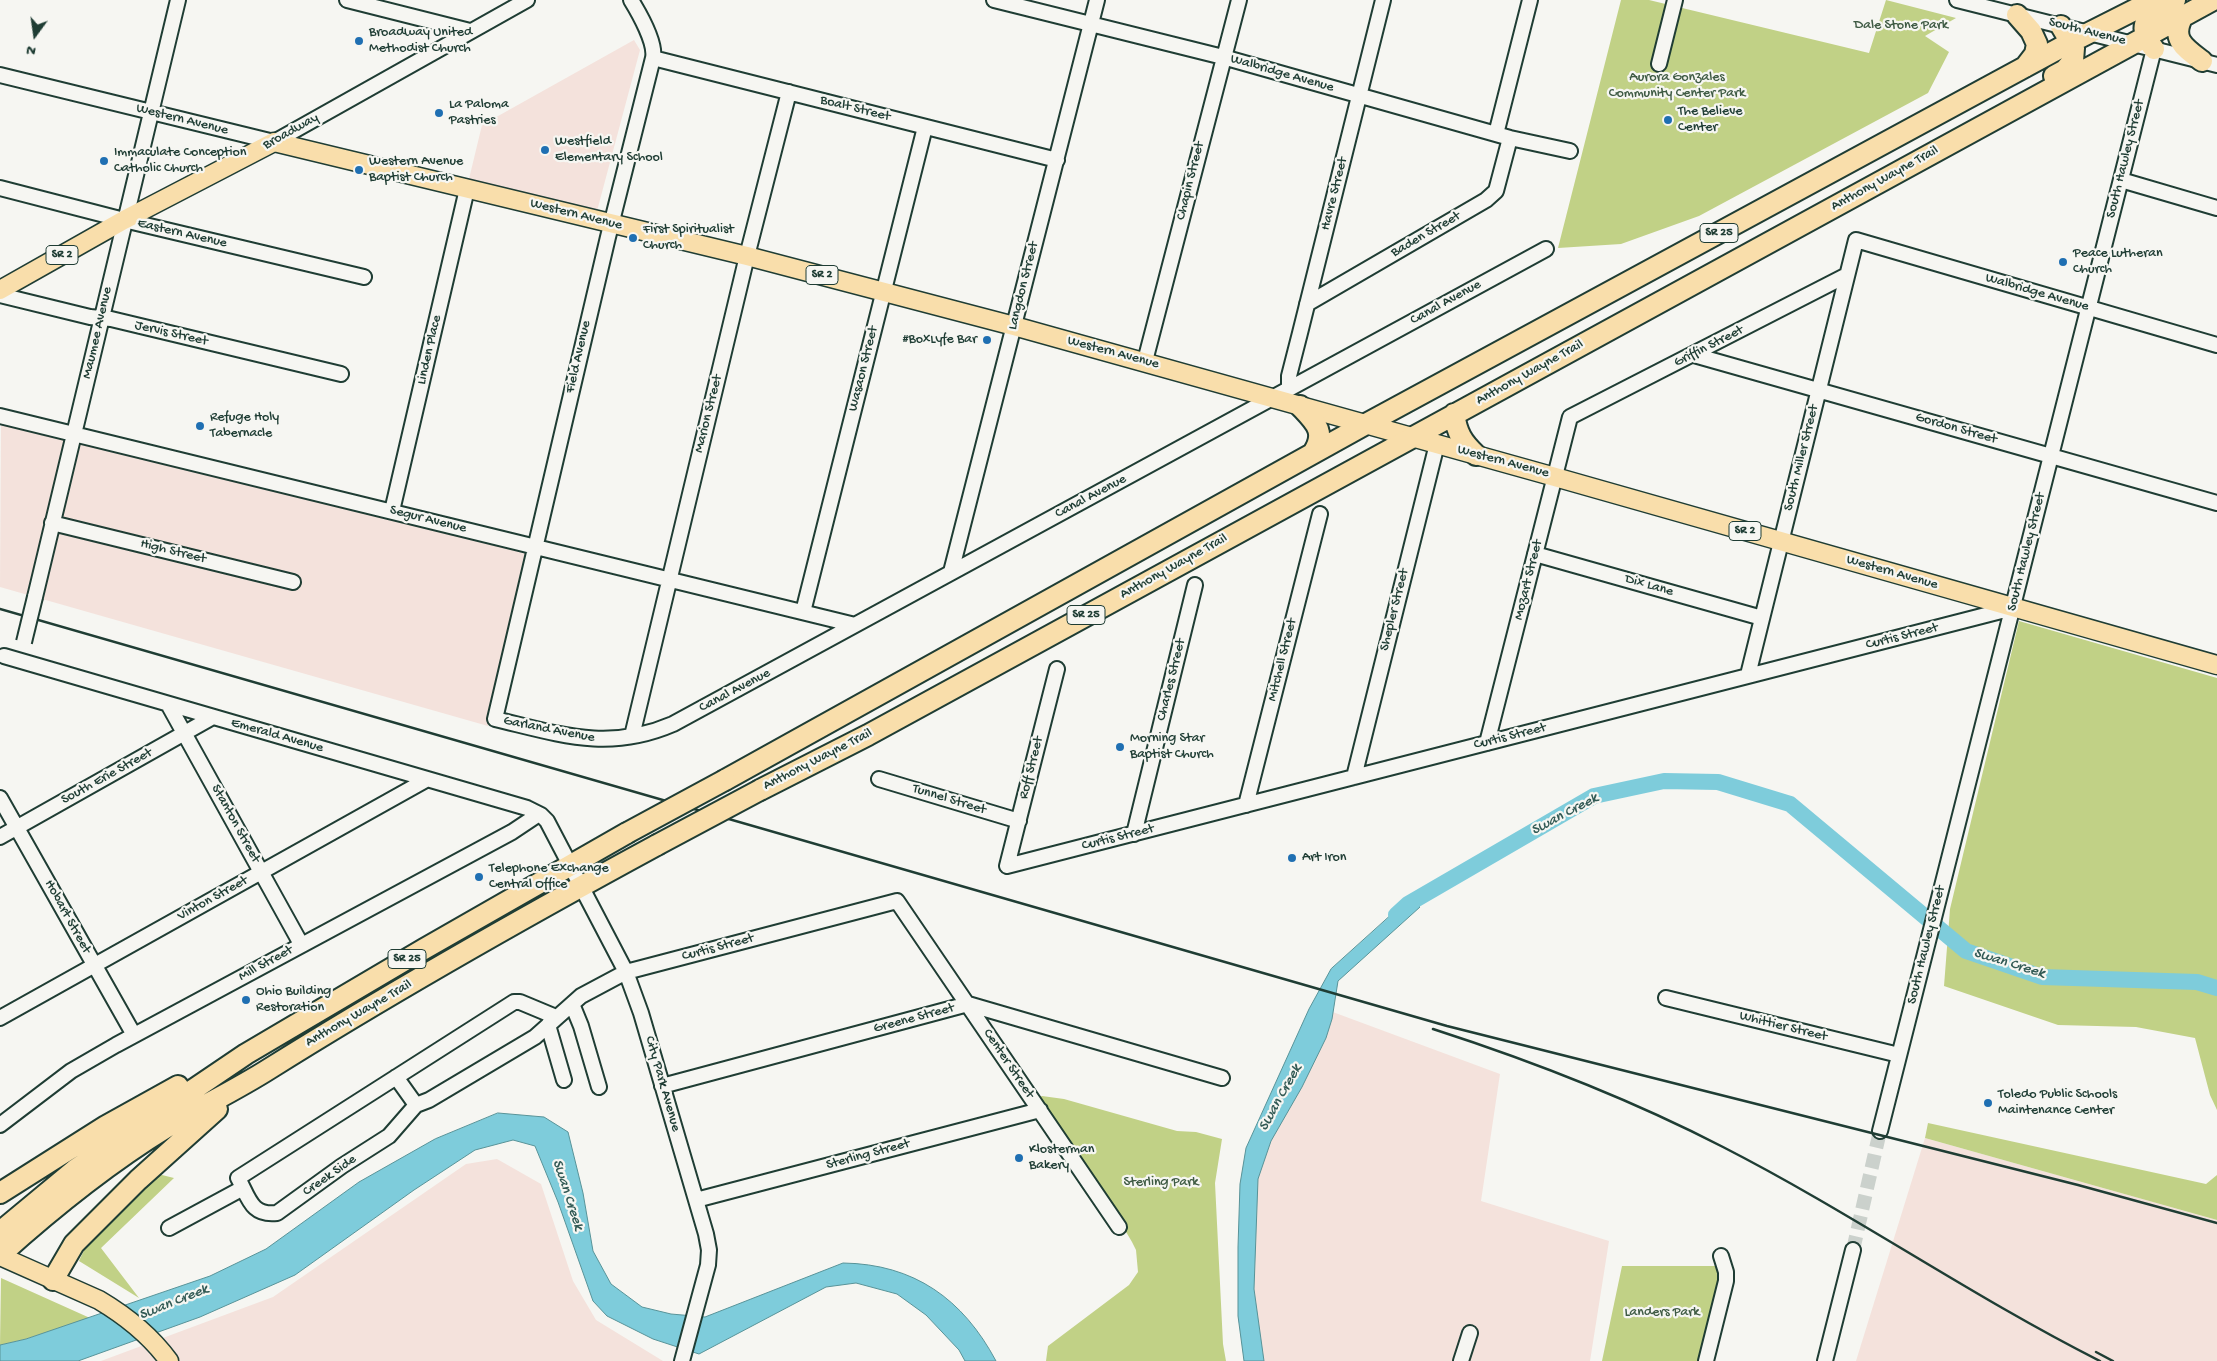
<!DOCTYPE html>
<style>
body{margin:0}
#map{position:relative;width:2217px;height:1361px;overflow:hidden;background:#f6f6f2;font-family:"Gochi Hand",sans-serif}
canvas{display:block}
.north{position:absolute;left:10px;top:10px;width:50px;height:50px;-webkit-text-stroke:4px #f6f6f2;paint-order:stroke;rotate:194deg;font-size:14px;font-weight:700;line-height:20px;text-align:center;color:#1f3d34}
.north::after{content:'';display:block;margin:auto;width:18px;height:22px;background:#1f3d34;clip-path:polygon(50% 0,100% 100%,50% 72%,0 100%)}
</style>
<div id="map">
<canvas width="2217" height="1361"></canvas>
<div class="north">N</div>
</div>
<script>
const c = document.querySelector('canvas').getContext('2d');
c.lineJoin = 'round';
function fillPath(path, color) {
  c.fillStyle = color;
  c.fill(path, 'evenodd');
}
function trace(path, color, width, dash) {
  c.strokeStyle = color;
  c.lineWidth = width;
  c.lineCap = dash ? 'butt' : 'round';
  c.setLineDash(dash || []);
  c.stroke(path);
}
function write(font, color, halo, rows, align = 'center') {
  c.font = font + ' "Gochi Hand",sans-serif';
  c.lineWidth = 4.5;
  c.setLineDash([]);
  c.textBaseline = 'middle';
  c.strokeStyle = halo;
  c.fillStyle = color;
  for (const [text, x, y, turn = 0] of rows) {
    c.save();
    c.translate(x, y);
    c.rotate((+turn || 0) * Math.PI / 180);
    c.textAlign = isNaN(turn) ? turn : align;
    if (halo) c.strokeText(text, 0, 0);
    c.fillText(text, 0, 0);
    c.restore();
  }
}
fillPath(new Path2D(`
 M634,40L640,50L597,211L469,179L482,125Z
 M1,424L530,551L488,726L0,587Z
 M1322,1008L1500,1074L1481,1201L1609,1241L1590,1361H1244L1238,1316L1240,1184L1246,1148Z
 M1925,1138L2217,1220V1361H1856Z
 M497,1159L541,1184L573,1281L596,1320L663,1361H101L273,1297L466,1164Z`), '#f4e2dc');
fillPath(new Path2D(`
 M1621,0H1649L1869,53L1886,0L1956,18L1925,36L1949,52L1928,93L1699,216L1621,244L1558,248Z
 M2019,621L2217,678V1110L2210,1095L2195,1038L2136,1027L2058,1025L1944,986L1950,909Z
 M1042,1096L1064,1099L1177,1131L1196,1132L1222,1139L1215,1183L1223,1344L1226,1361H1046L1048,1346L1129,1285L1138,1272L1136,1250L1132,1242L1119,1220L1034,1099Z
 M1928,1123L2206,1184L2217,1175V1220L1925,1138Z
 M154,1173L174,1178L101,1248L139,1298L79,1261L86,1246Z
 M1622,1266H1722L1723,1273L1702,1361H1602Z
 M1,1278L90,1318L26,1339L0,1345Z`), '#c1d186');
const water = new Path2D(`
 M1409,899L1420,907L1338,981L1332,1019L1326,1038L1302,1087L1271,1141L1258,1179L1254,1289L1264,1361H1244L1238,1316V1247L1240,1184L1246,1148L1309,1009L1331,969Z
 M498,1113L544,1117L568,1132L583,1193L593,1251L611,1284L642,1307L671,1314L705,1317L843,1263C914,1264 963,1299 996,1361H965L959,1350L926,1315L897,1294L856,1283L826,1287L699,1354L653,1339L607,1316L593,1301L558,1202L535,1146L513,1140L475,1150L414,1190L295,1275L200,1317L78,1361H0V1345L26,1339L210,1276L266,1249L359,1182L435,1139Z`);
fillPath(water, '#7eccdb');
trace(water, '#589398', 1);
trace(new Path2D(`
 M1396,915L1408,904L1594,796L1664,781L1718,782L1790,804L1966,951L2042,977L2197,982L2217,988`), '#7eccdb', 16);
trace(new Path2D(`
 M1853,1250L1880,1131`), '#cbd1cc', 14, [14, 7]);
const minor = new Path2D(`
 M347,0L470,31
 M631,0C639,13 656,43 653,58L608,237L495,719C559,734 608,752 673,724L1546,249
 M994,0L1223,57L1510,138L1570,151
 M1957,0L2217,65
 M653,58L1057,160
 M1659,64L1675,0
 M0,75L274,142L527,0
 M1496,134L1530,0
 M2121,180L2217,208
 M0,188L124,220L364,277
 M0,295L90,317L111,319L341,374
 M1307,304L1486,200L1496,191L1510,138
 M1694,355L2217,503
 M1145,361L1239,0
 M1289,389V376L1300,333L1383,0
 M0,416L855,625
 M392,511L467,189
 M52,523L293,582
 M1535,554L1762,618
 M951,572L1097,0
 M35,597L178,0
 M803,612L925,127
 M4,656L527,808L541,815L547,821L626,972L641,1013L706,1234L709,1250L708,1265L682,1361
 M1057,669L1007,866L2013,608
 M1748,675L1856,240L2217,345
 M168,704L301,944
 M632,736L747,256L789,92
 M1487,743L1570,417L1847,275
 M1354,777L1437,444
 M879,779L1019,821
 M0,798L134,1035
 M1246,805L1320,514
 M1134,834L1195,585
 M0,837L213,717
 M1666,998L1899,1055
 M572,1004L581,1026L599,1087
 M556,1017L520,1002H514L238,1178C249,1198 251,1216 277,1213L342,1166L389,1136L416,1105L429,1100L535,1037L581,996L626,972L897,901L1119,1227
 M0,1018L426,780
 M548,1025L564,1080
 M396,1077L416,1105
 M662,1086L968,1004L1222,1078
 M0,1125L71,1071L116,1045L512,832L539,814
 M1880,1131L2154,49
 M696,1200L1040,1110
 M169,1228L243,1188
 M1461,1361L1470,1333
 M1706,1361L1726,1281V1272L1721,1256
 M1825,1361L1853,1250`);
const major = new Path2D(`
 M0,290L124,220L274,142L747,256L1014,326L1555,477L2217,665
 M0,1256L99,1300C126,1316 150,1335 169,1361`);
const highway = new Path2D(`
 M2017,15L2031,31L2037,44L2035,54L2025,67
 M2183,16C2170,39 2185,48 2202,61
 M2154,49C2132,22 2152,13 2175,0
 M2054,76L2065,70L2073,61L2074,48L2061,26
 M1300,406C1315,422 1327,432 1313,453
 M1454,414C1457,433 1462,442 1476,455
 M725,780L1366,424L2071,42L2154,0
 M760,790L868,735L2213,0
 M0,1193L106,1126L178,1086
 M0,1232L76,1169L246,1054L424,949L627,833
 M0,1255C50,1210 110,1162 167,1127C200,1107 236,1090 269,1069C395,990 526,916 657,845
 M53,1280L74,1244L138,1180L217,1109`);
trace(minor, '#1f3d34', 18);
trace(major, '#1f3d34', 21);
trace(highway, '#1f3d34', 24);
trace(minor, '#f6f6f2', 14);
trace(major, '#f9deab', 18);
trace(highway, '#f9deab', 20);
trace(new Path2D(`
 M0,609L1447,1026L2078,1185L2217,1223
 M1433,1029C1532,1061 1630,1099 1723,1147C1852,1213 1971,1296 2100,1361
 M2096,1352L2113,1361`), '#1f3d34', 2.5);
const minorBridge = new Path2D(`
 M24,642L35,597`);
const highwayBridge = new Path2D(`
 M627,833L725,780
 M657,845L760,790`);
trace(minorBridge, '#1f3d34', 18, []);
trace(highwayBridge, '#1f3d34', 24, []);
trace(minorBridge, '#f6f6f2', 14);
trace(highwayBridge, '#f9deab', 20);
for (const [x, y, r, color] of [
 [359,41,5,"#1f6fb2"],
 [439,113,5,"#1f6fb2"],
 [1668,120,5,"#1f6fb2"],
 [545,150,5,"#1f6fb2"],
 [104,161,5,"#1f6fb2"],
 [359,170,5,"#1f6fb2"],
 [633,238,5,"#1f6fb2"],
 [2063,262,5,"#1f6fb2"],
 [987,340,5,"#1f6fb2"],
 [200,426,5,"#1f6fb2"],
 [1120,747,5,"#1f6fb2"],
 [1292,858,5,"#1f6fb2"],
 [479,877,5,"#1f6fb2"],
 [246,1000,5,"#1f6fb2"],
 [1988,1103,5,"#1f6fb2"],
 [1019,1158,5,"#1f6fb2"]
]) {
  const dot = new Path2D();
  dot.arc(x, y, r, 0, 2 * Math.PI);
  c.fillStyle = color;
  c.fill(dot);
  trace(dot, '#f6f6f2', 2);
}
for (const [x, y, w] of [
 [1719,233,38],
 [62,255,32],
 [822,275,32],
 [1745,531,32],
 [1086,615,38],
 [407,959,38]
]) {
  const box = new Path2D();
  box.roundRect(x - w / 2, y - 9.5, w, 19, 4);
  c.fillStyle = '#f6f6f2';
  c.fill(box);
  trace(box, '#1f3d34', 1);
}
write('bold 12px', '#1f3d34', null, [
 ["SR 25",1719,233],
 ["SR 2",62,255],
 ["SR 2",822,275],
 ["SR 2",1745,531],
 ["SR 25",1086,615],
 ["SR 25",407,959]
]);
write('14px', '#3f5b44', '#f6f6f2', [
 ["Dale Stone Park",1901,26],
 ["Aurora Gonzales",1677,78],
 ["Community Center Park",1677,94],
 ["Sterling Park",1161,1183],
 ["Landers Park",1662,1313]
]);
write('14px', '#1f3d34', '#f6f6f2', [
 ["South Avenue",2087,32,14],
 ["Walbridge Avenue",1282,74,16],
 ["Boalt Street",855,109,14],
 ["Western Avenue",182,120,14],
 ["Broadway",291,132,-29],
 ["South Hawley Street",2126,159,-76],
 ["Anthony Wayne Trail",1885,179,-29],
 ["Chapin Street",1191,181,-76],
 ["Havre Street",1335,194,-76],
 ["Western Avenue",576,215,14],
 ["Eastern Avenue",182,234,13],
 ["Baden Street",1426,235,-30],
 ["Langdon Street",1024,286,-76],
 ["Walbridge Avenue",2037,293,16],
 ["Canal Avenue",1446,303,-29],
 ["Maumee Avenue",98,333,-77],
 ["Jervis Street",171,334,13],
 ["Griffin Street",1709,347,-27],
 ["Linden Place",430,350,-77],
 ["Western Avenue",1113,353,15],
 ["Field Avenue",579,357,-77],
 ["Wasaon Street",864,369,-76],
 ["Anthony Wayne Trail",1530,373,-29],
 ["Marion Street",709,414,-76],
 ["Gordon Street",1956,429,16],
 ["South Miller Street",1802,458,-76],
 ["Western Avenue",1503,462,15],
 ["Canal Avenue",1091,497,-28],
 ["Segur Avenue",428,520,14],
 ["High Street",173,552,14],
 ["South Hawley Street",2027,552,-76],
 ["Anthony Wayne Trail",1174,567,-29],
 ["Western Avenue",1892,573,16],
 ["Mozart Street",1529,580,-76],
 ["Dix Lane",1649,586,16],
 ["Shepler Street",1395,610,-76],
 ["Curtis Street",1902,637,-14],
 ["Mitchell Street",1283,660,-76],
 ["Charles Street",1172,680,-76],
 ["Canal Avenue",735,691,-28],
 ["Garland Avenue",549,730,11],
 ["Emerald Avenue",277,736,16],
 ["Curtis Street",1510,737,-14],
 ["Anthony Wayne Trail",818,760,-27],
 ["Roff Street",1032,768,-76],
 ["South Erie Street",107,777,-29],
 ["Tunnel Street",949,800,17],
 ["Stanton Street",235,824,61],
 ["Curtis Street",1118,838,-14],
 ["Vinton Street",213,899,-29],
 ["Hobart Street",67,917,61],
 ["South Hawley Street",1927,945,-76],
 ["Curtis Street",718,948,-15],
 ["Mill Street",266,964,-29],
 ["Anthony Wayne Trail",359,1014,-30],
 ["Greene Street",914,1019,-15],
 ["Whittier Street",1783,1027,14],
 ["Center Street",1008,1064,56],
 ["City Park Avenue",662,1084,74],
 ["Sterling Street",868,1155,-15],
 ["Creek Side",330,1176,-35]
]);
write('14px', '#1f3d34', '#f6f6f2', [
 ["Broadway United",369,33],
 ["Methodist Church",369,49],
 ["La Paloma",449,105],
 ["Pastries",449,121],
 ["The Believe",1678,112],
 ["Center",1678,128],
 ["Westfield",555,142],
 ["Elementary School",555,158],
 ["Immaculate Conception",114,153],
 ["Catholic Church",114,169],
 ["Western Avenue",369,162],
 ["Baptist Church",369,178],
 ["First Spiritualist",643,230],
 ["Church",643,246],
 ["Peace Lutheran",2073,254],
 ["Church",2073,270],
 ["#BoxLyfe Bar",977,340,"right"],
 ["Refuge Holy",210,418],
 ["Tabernacle",210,434],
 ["Morning Star",1130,739],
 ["Baptist Church",1130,755],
 ["Art Iron",1302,858],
 ["Telephone Exchange",489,869],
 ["Central Office",489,885],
 ["Ohio Building",256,992],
 ["Restoration",256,1008],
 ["Toledo Public Schools",1998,1095],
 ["Maintenance Center",1998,1111],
 ["Klosterman",1029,1150],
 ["Bakery",1029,1166]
], 'left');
write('italic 15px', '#325a55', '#f6f6f2', [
 ["Swan Creek",1565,815,-28],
 ["Swan Creek",2009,964,17],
 ["Swan Creek",1281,1098,-61],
 ["Swan Creek",567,1195,72],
 ["Swan Creek",174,1303,-22]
]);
</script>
